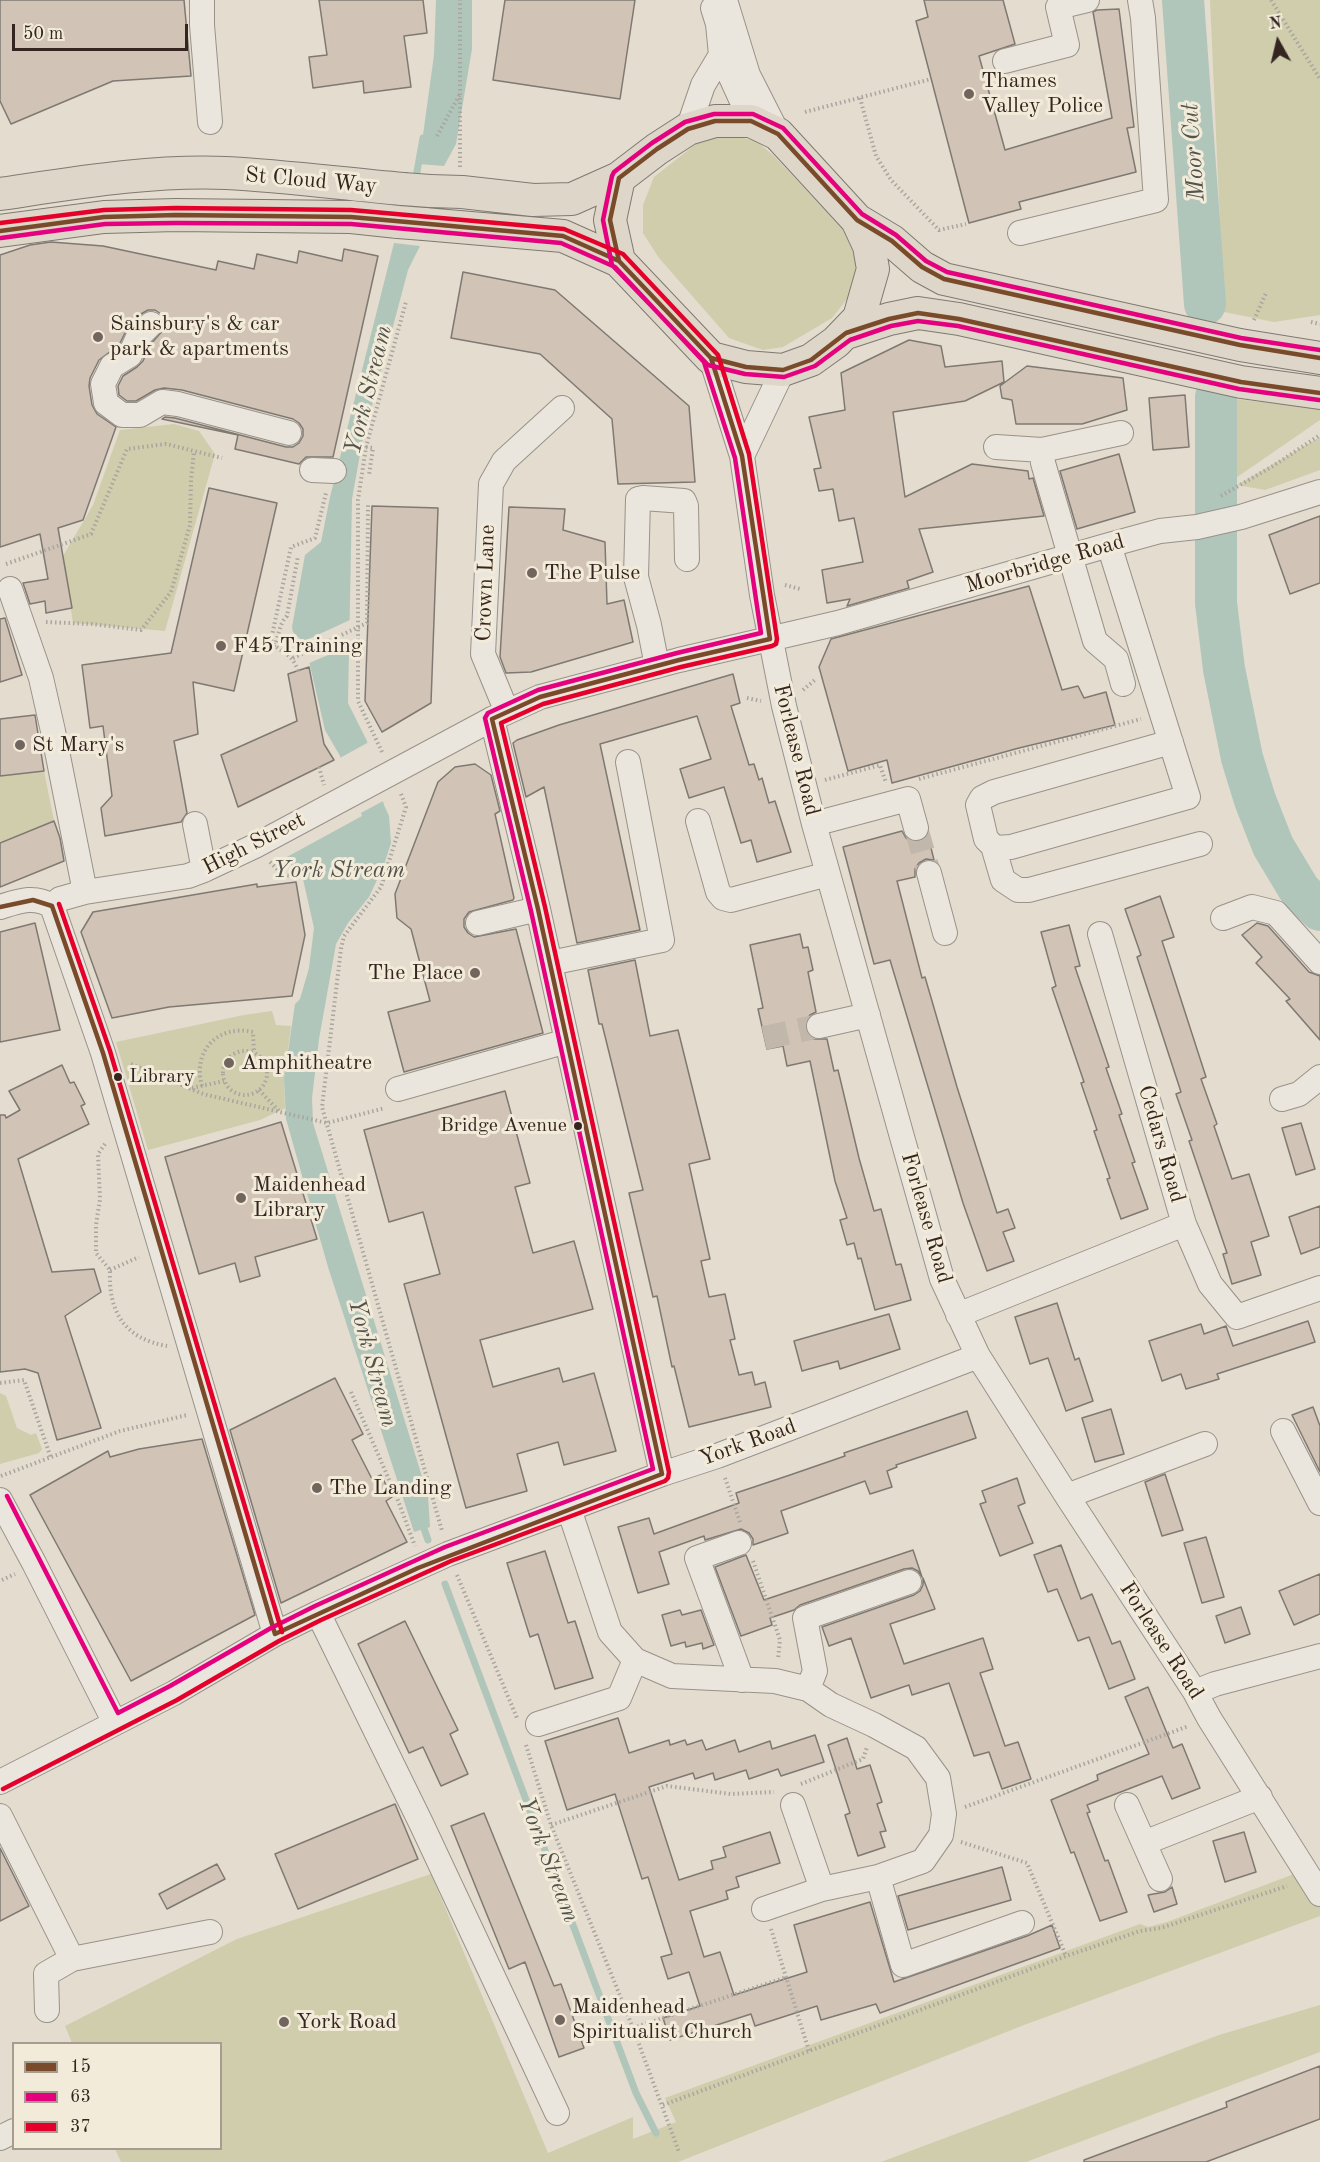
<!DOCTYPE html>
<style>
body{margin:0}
#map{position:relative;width:1320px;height:2162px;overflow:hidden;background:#e4dcce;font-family:"Old Standard TT",serif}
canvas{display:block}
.legend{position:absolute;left:12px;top:2042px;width:210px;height:108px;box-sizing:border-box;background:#f3ebd9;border:2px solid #a79c8f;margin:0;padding:8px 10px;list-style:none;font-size:18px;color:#342520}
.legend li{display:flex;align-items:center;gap:12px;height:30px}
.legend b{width:30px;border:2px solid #a79c8f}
.north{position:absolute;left:1248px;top:12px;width:60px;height:60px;-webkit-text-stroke:4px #f3ebd9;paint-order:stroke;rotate:352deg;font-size:16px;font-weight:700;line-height:24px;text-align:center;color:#342520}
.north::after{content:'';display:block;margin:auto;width:21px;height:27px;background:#342520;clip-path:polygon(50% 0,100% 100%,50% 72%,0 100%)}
.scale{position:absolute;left:12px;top:24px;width:176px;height:27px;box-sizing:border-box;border:3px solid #342520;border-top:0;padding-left:8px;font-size:18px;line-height:21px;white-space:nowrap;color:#342520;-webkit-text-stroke:4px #f3ebd9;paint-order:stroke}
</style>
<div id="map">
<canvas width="1320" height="2162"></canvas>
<ul class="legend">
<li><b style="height:8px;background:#7a4b2a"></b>15</li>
<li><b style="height:8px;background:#e5007d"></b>63</li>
<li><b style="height:8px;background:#e4002b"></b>37</li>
</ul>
<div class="north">N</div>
<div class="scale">50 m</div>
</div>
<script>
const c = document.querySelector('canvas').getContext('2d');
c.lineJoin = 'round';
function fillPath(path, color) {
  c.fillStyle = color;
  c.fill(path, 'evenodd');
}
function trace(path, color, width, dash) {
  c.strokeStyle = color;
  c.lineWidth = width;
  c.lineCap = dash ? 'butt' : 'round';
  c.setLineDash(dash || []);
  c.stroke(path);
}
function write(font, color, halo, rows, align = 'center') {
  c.font = font + ' "Old Standard TT",serif';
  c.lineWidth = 6;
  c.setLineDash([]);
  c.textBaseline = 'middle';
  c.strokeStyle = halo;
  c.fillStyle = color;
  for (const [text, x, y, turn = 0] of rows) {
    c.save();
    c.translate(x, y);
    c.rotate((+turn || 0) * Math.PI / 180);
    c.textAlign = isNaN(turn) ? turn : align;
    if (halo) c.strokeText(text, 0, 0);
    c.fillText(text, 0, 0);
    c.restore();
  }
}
fillPath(new Path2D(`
 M1210,0H1320V315L1274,322L1224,312Z
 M728,134L756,141L774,156L848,235L854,256L857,278L851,294L832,318L783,347L763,350L729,338L659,258L643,233V205L654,177L701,140Z
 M1214,397L1320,408V420L1230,482L1217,486Z
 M174,424L199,431L215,454L165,631L73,623L63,556L93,505L120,430Z
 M1320,437V470L1265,490L1237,485Z
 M44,771L54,821L0,843V776Z
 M272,1011L276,1025L291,1026L284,1079L285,1108L260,1120L148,1150L116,1042L244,1015Z
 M0,1393L6,1396L17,1428L31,1435L36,1433L42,1449L39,1453L0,1464Z
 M1302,1871L1320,1895V1916L1024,2025L678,2162H121L115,2149L220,2148V2044L72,2043L65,2026L237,1939L431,1874L548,2153L633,2117V2139L676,2122L665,2098L1140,1924L1148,1927L1167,1922Z
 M1320,2005V2052L1026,2162H881L1219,2035Z`), '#cfcdac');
fillPath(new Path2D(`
 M436,0H472V49L456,144L444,166L419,164L434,55Z
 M394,243L420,246L408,270L362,443L352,499L348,703L367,741L384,805L389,816L391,843L384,865L369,897L348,923L336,944L319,1039L312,1098L313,1123L428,1496L430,1527L414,1532L328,1267L286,1119L284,1079L295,1004L300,999L309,968L314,928L303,879L285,858L362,816L340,756L325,730L305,644L293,632L292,627L305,555L321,542L330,497Z`), '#b0c6ba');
fillPath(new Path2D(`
 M352,619V645L307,664L303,645L300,643Z
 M369,742L385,800L359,814L338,759Z`), '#e4dcce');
trace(new Path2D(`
 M415,183L423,138
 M421,1520L428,1540
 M445,1584L636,2093L656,2133`), '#b0c6ba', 7);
trace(new Path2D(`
 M1183,0L1205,304
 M1216,397V603L1224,669L1242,758L1255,800L1273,846L1300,891L1320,910`), '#b0c6ba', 42);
const building = new Path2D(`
 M0,0H184L191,76L113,81L11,124L0,101Z
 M319,0H423L427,33L404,36L411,87L364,93L363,81L313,88L309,57L327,55Z
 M505,0H635L620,99L493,80Z
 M924,0H1003L1015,44L979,56L1005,150L1112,118L1093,12L1097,10L1119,9L1134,127L1127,128L1136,172L1019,202L1021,209L969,223L916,21L928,17Z
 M51,242L103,246L216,270L218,261L254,269L257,254L297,263L299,251L342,261L344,249L378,256L333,457H306L299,464L235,449L238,435L162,419L165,417L175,418L286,447H293L299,443L303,436V429L299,423L293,419L182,390L164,388L155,390L136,401H127L119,395L118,386L123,376L137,367L143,361L150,345L165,328V321L161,314L155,310H148L141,314L128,327L119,345L99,360L90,378L89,386L92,405L97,414L116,427L83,520L58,528L72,608L46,613L45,601L30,604L23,583L48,579L40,534L0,547V255L30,245Z
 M463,272L555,290L689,406L695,482L618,484L612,419L540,354L451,338Z
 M909,340L941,346L945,367L1002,361L1004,382L965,401L893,412L905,497L972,464L1028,471L1029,479L1033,478L1044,516L919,529L933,572L907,581L909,588L847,606L850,599L827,603L822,570L863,562L854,518L839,521L833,489L819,491L814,469L821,468L809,417L845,410L841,373Z
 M1027,366L1123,378L1127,410L1082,424H1016L1012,400L1002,398L1000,386Z
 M1185,395L1189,447L1153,450L1149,398Z
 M1119,454L1135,512L1077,529L1060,471Z
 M209,488L277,503L234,691L193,682L198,734L174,741L187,813L181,822L105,836L101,808L112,796L103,726L90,728L82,665L171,653Z
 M372,506L438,508L431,703L382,732L365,701Z
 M509,507L565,509L563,530L605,542L607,604L624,600L633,642L531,672L506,673L500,657Z
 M1320,516V583L1290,594L1269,535Z
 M1029,586L1062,690L1078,686L1084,698L1106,692L1115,725L1019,748L892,783L887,760L848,771L819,667L831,639Z
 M5,618L22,675L0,682V619Z
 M309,667L324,744L334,760L238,807L221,755L297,721L288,674Z
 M733,674L740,703L731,706L749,765L754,764L759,780L762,778L769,803L775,801L791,852L757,862L751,840L741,843L724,787L689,798L680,769L711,759L697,716L600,744L640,930L577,943L544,787L526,797L513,743L517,740L559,725Z
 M35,715L44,771L0,776V719Z
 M475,764L491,775L500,811L495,814L514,898L513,900L469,912L464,919V927L468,933L474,937L516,929L543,1033L404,1072L388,1012L430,1001L411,929L397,918L395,894L438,782L455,767Z
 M54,821L60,838L64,861L0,887V843Z
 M902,831L906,838L913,842H920L928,836L934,860L926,859L919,863L915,869V877L897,881L922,978L925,977L957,1087L997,1213L1008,1209L1015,1228L1003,1232L1014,1261L987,1271L963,1203L890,960L874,964L843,847Z
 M296,882L305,935L292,996L169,1007L112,1018L81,932L93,912L257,884V887Z
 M1160,896L1174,937L1162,941L1206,1077L1201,1079L1217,1124L1214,1126L1232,1179L1249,1174L1269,1236L1251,1242L1261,1275L1232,1284L1223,1254L1227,1253L1189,1141L1192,1140L1176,1094L1181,1092L1137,957L1141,955L1125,909Z
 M35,923L60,1030L0,1042V932Z
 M1257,923L1268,926L1309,972L1320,976V1040L1286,1001L1290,999L1256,963L1262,957L1242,935Z
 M1069,925L1080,966L1075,967L1109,1067L1106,1068L1122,1114L1119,1115L1135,1162L1132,1163L1148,1209L1121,1219L1107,1179L1110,1178L1094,1131L1097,1130L1081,1083L1084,1082L1052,988L1056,986L1041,932Z
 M800,934L803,948L808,947L813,970L808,972L816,1012L810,1015L806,1021L805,1030L809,1036L814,1039H827L834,1071L838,1070L859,1158L874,1211L881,1209L896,1265L901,1264L911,1300L875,1310L861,1258L858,1259L854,1243L847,1245L840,1220L847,1218L835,1181L810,1061L787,1066L783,1046L767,1049L758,1009L763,1008L750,945Z
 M635,960L650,1036L678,1030L710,1159L689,1164L710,1259L701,1261L709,1297L725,1294L735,1339L730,1340L739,1375L752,1372L755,1385L765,1382L771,1407L689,1427L674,1366L672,1367L657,1296L653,1297L629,1193L643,1190L602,1024H599L588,970Z
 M62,1065L70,1083L74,1082L85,1104L81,1106L89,1124L18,1159L52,1272L94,1269L101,1292L65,1316L101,1428L57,1440L38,1373L25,1369L0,1372V1115H5L6,1118L20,1110L9,1091Z
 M505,1091L530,1183L515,1187L533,1253L574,1241L593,1309L480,1340L493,1387L559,1368L563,1382L594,1373L616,1451L564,1465L558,1442L517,1454L527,1491L466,1508L404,1284L440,1274L423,1212L389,1222L364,1130Z
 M281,1122L317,1239L255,1257L260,1276L240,1282L235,1263L199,1274L165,1157Z
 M1301,1123L1315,1169L1296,1175L1282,1128Z
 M1320,1206V1247L1301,1254L1289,1217Z
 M1057,1303L1075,1360L1079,1358L1093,1401L1066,1411L1048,1358L1030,1364L1015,1317Z
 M889,1314L900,1349L840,1369L838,1361L802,1371L794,1341Z
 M1308,1321L1315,1342L1217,1374L1219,1379L1186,1389L1181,1374L1162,1381L1149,1341L1201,1324L1204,1334L1226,1326L1233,1346Z
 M335,1378L363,1434L352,1440L372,1479L381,1475L392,1497L386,1501L407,1542L281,1603L230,1430Z
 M1313,1407L1320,1426V1472L1292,1415Z
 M1111,1409L1124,1454L1095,1462L1082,1418Z
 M967,1411L976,1438L896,1465L897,1467L887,1471L892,1487L870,1494L865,1481L781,1511L788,1533L753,1545V1539L749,1533L741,1529L705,1540L704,1536L659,1552L669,1584L638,1593L618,1527L649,1518L654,1534L739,1503L736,1493L790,1475L845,1456L844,1453Z
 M202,1439L255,1615L131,1681L30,1495L108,1451L110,1457L139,1449Z
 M1165,1474L1183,1530L1162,1536L1145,1482Z
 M1017,1478L1025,1503L1018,1506L1033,1543L1000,1556L980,1504L986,1502L982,1491Z
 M1206,1537L1224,1597L1202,1603L1184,1543Z
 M1061,1545L1081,1599L1092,1594L1112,1644L1120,1641L1135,1679L1109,1689L1089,1637L1078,1641L1057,1589L1048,1592L1034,1555Z
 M913,1550L922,1577L918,1571L912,1568L904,1569L800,1605L794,1610L770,1618L772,1625L741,1636L715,1567L746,1555L764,1600Z
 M545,1551L568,1623L575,1621L593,1678L555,1689L538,1634L530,1637L507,1563Z
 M1320,1574V1614L1294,1625L1279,1591Z
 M923,1578L935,1609L890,1624L904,1664L983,1638L993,1669L980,1673L1005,1746L1018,1742L1031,1779L1002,1789L989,1752L974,1756L949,1683L912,1695L909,1685L871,1698L851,1638L829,1646L822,1627L914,1595L920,1591L923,1585Z
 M1241,1607L1250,1634L1225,1643L1216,1616Z
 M680,1610L682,1615L701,1610L714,1645L703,1649L702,1643L686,1647L685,1642L671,1646L662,1615Z
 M405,1621L458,1730L450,1734L468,1774L441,1786L423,1747L409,1753L358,1644Z
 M1148,1687L1173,1748L1182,1744L1200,1788L1172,1799L1162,1776L1087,1805L1090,1812L1087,1813L1105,1861L1108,1860L1127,1912L1100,1921L1074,1852L1071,1853L1051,1800L1098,1780L1097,1775L1149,1754L1125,1697Z
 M618,1718L629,1753L669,1740L670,1745L685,1740L687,1745L702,1740L706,1750L735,1740L739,1752L770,1741L772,1749L815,1735L824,1762L781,1776L778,1769L749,1779L746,1770L715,1780L713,1773L695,1779L693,1773L649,1787L679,1880L713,1869L711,1861L726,1857L723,1847L770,1832L780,1863L736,1877L739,1887L726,1891L728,1899L690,1911L704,1957L720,1952L734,1995L807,1972L794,1925L870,1902L894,1982L1027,1936L1052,1925L1060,1948L880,2013L876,2004L821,2020L817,2006L755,2026L751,2014L670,2040L663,2018L700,2006L689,1972L668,1979L661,1957L672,1954L648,1877L642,1879L615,1794L567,1810L545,1741Z
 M847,1738L857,1769L870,1765L882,1802L877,1804L886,1831L880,1832L885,1847L858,1856L845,1815L850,1813L828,1745Z
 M395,1804L418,1859L298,1909L275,1854Z
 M484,1813L554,1986L561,1984L584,2048L559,2057L525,1962L509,1969L451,1826Z
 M1244,1832L1256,1872L1225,1882L1213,1841Z
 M0,1848L29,1906L0,1921Z
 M217,1864L225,1879L167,1909L159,1894Z
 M1002,1867L1011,1900L908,1930L898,1896Z
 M1172,1887L1177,1904L1154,1912L1148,1895L1165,1892Z
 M1320,2066V2119L1206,2162H1084V2160L1227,2107L1226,2102Z`);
fillPath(building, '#d1c4b6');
trace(building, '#7f7972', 1.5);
trace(new Path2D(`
 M916,828L929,873
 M764,1038L819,1026`), '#c1b7ab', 24, [24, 12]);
const minor = new Path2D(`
 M202,0V25L210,122
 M725,0L748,75L778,134
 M713,8L718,24L721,55L751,121
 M1005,61L1067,45L1058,7L1087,0
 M688,129L703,85L721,55
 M1020,233L1156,200L1143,18L1140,0
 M151,324L138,337L130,355L112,366L103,384L106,403L122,415H140L162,402L178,404L289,433
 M711,358L742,456L762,595L784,706L814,824L942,1279L978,1356L1067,1496L1195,1692L1209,1718L1320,1894
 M996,447L1042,450L1121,433
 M1042,450L1043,463L1095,641L1116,659L1123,684
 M742,456L783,370
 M312,470L334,471
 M1109,545L1188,797L1011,847L995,848L986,839L978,805L982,798L994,792L1171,742
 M10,589L41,678L53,731L85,892
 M657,666L649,625L636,577L638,499L643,498L684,501L686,506L687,559
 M507,712L483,654L491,484L504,461L562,408
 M492,719L538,909L662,1474
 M698,821L718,892L723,898L731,900L828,874
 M195,824L204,870
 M814,824L908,799L916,828
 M993,846L1003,880L1018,890H1029L1200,844
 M929,873L945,933
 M52,906L60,899L85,892L188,876L204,870L255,846L492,719L540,697L679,660L838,623L1109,545L1160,531L1197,527L1241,517L1320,492
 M52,906L103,1053L275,1634
 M0,907C19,901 34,895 52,906
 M1223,918L1252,907L1276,913L1320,962
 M478,923L538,909
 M550,963L662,940L628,762
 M819,1026L868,1015
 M398,1089L567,1041
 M1282,1099L1299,1094L1320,1077
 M1184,1224L1210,1284L1237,1317L1320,1288
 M958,1315L1184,1224L1100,934
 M1283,1431L1320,1503
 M1067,1496L1205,1444
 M0,1500L34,1563L115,1723
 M569,1509L610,1632L635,1660L672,1676L775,1681L808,1689L831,1705L874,1725L916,1748L938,1778L944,1814L941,1835L923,1861L878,1877L822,1889
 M739,1543L697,1558L742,1680
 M318,1613L421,1823L557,2113
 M808,1689L815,1671L805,1618L909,1582
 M1195,1692L1215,1684L1320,1656
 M538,1724L619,1698L635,1660
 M0,1782L174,1693L275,1634L318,1613L448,1554L662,1474L717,1456L978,1356
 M1127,1805L1160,1879
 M0,1816L72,1959
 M1144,1843L1260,1797
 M878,1877L903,1965L1022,1923
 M764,1909L822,1889L793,1805
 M47,2010L46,1974L72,1959L210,1932
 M0,2138L14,2131`);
const major = new Path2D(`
 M430,191L462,192L533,200L572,199L619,178L657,149L688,129L715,121H751L778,134L857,220L869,246L873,269L859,318L836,342L811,360L783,370L746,367L711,358L619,261L610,220L619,178
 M0,194C75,183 150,170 226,173C285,176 344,184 403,189
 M857,220L892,241L922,267L944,279L1240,345L1320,358
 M424,224L563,236L619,261
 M0,231L104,217L176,215L351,217L398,222
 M846,333L889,319L918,313L959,319L1241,382L1320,393`);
trace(minor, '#989289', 26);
trace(major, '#7f7972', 34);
trace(new Path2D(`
 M1271,0L1320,79
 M860,98L876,156L891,180L939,230L966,224
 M805,112L931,79
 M437,136L460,94
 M460,167V0
 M1254,320L1266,293
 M1311,322L1320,324
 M366,447L373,448L369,475
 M1221,496L1273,466L1320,435
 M6,564L91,534L127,449L166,444L222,458
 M785,585L800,589
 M46,622L92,624L141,630L171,592L190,525L191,480L194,451
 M274,646C279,637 279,623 287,616L298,556
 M293,658L367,623L368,505
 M298,671C291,650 280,655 271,640L291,547L315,538L326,493
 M803,690L816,679
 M747,698L761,701
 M382,752L358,701V500L366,447L406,302
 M319,767L324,785
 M919,779L1141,719
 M825,780L880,765L886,783
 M401,794L406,807L381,887L344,936L341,949L322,1107L442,1531
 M270,862L282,874L296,877
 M223 1073a22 22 0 1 1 44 0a22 22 0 1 1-44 0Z
 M131,1064L203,1094L327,1123L385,1108
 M202,1086C192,1051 218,1024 253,1032L254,1053
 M192,1088L224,1081
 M259,1090L280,1112
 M105,1144L98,1154L100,1199L96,1225V1253L110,1270C108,1312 125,1339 167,1346
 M110,1270L139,1257
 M0,1383L24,1380L51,1458
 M351,1392L397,1498L415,1546
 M1,1476L120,1431L187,1415
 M725,1478L740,1522
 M753,1561L780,1640L778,1659
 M457,1575L517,1718
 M2,1580L15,1574
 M526,1745L551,1825L633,2028L679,2152
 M801,1784L863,1759L867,1747
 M965,1807L1189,1726
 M551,1825L667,1786L731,1794L774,1792
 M961,1842L1027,1863L1066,1956
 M771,1929L809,2051
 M633,2028L787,1977
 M663,2105L1066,1956L1140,1931L1161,1928L1287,1886`), '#a9a59f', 4, [1.5, 3]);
trace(minor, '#eae6de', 24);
trace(major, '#ddd6c9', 32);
const majorBridge = new Path2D(`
 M403,189L430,191
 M398,222L424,224`);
trace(majorBridge, '#7f7972', 34, []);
trace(majorBridge, '#ddd6c9', 32);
trace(new Path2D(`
 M0,231L104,217L176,215L351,217L563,236L619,261L711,358L742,456L770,639L679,660L540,697L492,719L538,909L662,1474L418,1568L275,1634L103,1053L52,906L33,900L0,907
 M1320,358L1240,345L944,279L922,267L892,241L857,220L778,134L751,121H715L688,129L657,149L619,178L610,220L619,261L711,358L746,367L783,370L811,360L846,333L889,319L918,313L959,319L1241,382L1320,393`), '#7a4b2a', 4.5);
trace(new Path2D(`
 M1,238L105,224L176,223L351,224L561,243L615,267L704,362L735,458L761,633L677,653L538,690L488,713L485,718L531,911L653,1469L445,1547L315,1606L271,1628L170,1686L118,1713L7,1496
 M1319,400L1239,389L958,326L918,321L891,326L850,340L815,366L784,377L745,374L708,365L612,265L603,220L612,176L614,172L652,143L685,122L714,114H753L783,128L862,214L896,235L926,261L947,272L1241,338L1320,350`), '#e5007d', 4.5);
trace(new Path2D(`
 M0,223L104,210L176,208L351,210L564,229L623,254L718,355L749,454L777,639L776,644L772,646L681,667L543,704L501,723L545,907L669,1472L668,1478L665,1481L451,1561L321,1620L279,1641L177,1700L3,1789
 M59,904L110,1051L282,1632`), '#e4002b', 4.5);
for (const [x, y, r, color] of [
 [969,94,6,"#72655d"],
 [98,337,6,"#72655d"],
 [532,573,6,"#72655d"],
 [221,646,6,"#72655d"],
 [20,745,6,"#72655d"],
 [475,973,6,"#72655d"],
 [229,1063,6,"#72655d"],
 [118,1077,5,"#342520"],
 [578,1126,5,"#342520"],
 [241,1198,6,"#72655d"],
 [317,1488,6,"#72655d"],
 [560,2020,6,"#72655d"],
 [284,2022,6,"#72655d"]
]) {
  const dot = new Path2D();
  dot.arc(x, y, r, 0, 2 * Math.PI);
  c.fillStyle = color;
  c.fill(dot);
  trace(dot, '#f3ebd9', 2);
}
write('20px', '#342520', '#f3ebd9', [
 ["Library",129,1077],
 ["Bridge Avenue",567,1126,"right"]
], 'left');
write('22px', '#342520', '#f3ebd9', [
 ["Thames",981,81],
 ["Valley Police",981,106],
 ["Sainsbury's & car",110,324],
 ["park & apartments",110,349],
 ["The Pulse",544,573],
 ["F45 Training",233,646],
 ["St Mary's",32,745],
 ["The Place",463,973,"right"],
 ["Amphitheatre",241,1063],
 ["Maidenhead",253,1185],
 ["Library",253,1210],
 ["The Landing",329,1488],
 ["Maidenhead",572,2007],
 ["Spiritualist Church",572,2032],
 ["York Road",296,2022]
], 'left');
write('22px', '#342520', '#f3ebd9', [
 ["St Cloud Way",311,181,5],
 ["Moorbridge Road",1045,564,-16],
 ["Crown Lane",486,583,-88],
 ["Forlease Road",796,750,76],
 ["High Street",254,844,-27],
 ["Cedars Road",1161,1144,74],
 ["Forlease Road",926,1218,74],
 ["York Road",748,1443,-20],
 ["Forlease Road",1161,1641,57]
]);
write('italic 24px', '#52534c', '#f3ebd9', [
 ["Moor Cut",1194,152,-94],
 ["York Stream",369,390,-76],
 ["York Stream",339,871],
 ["York Stream",372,1363,75],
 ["York Stream",548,1860,69]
]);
</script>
